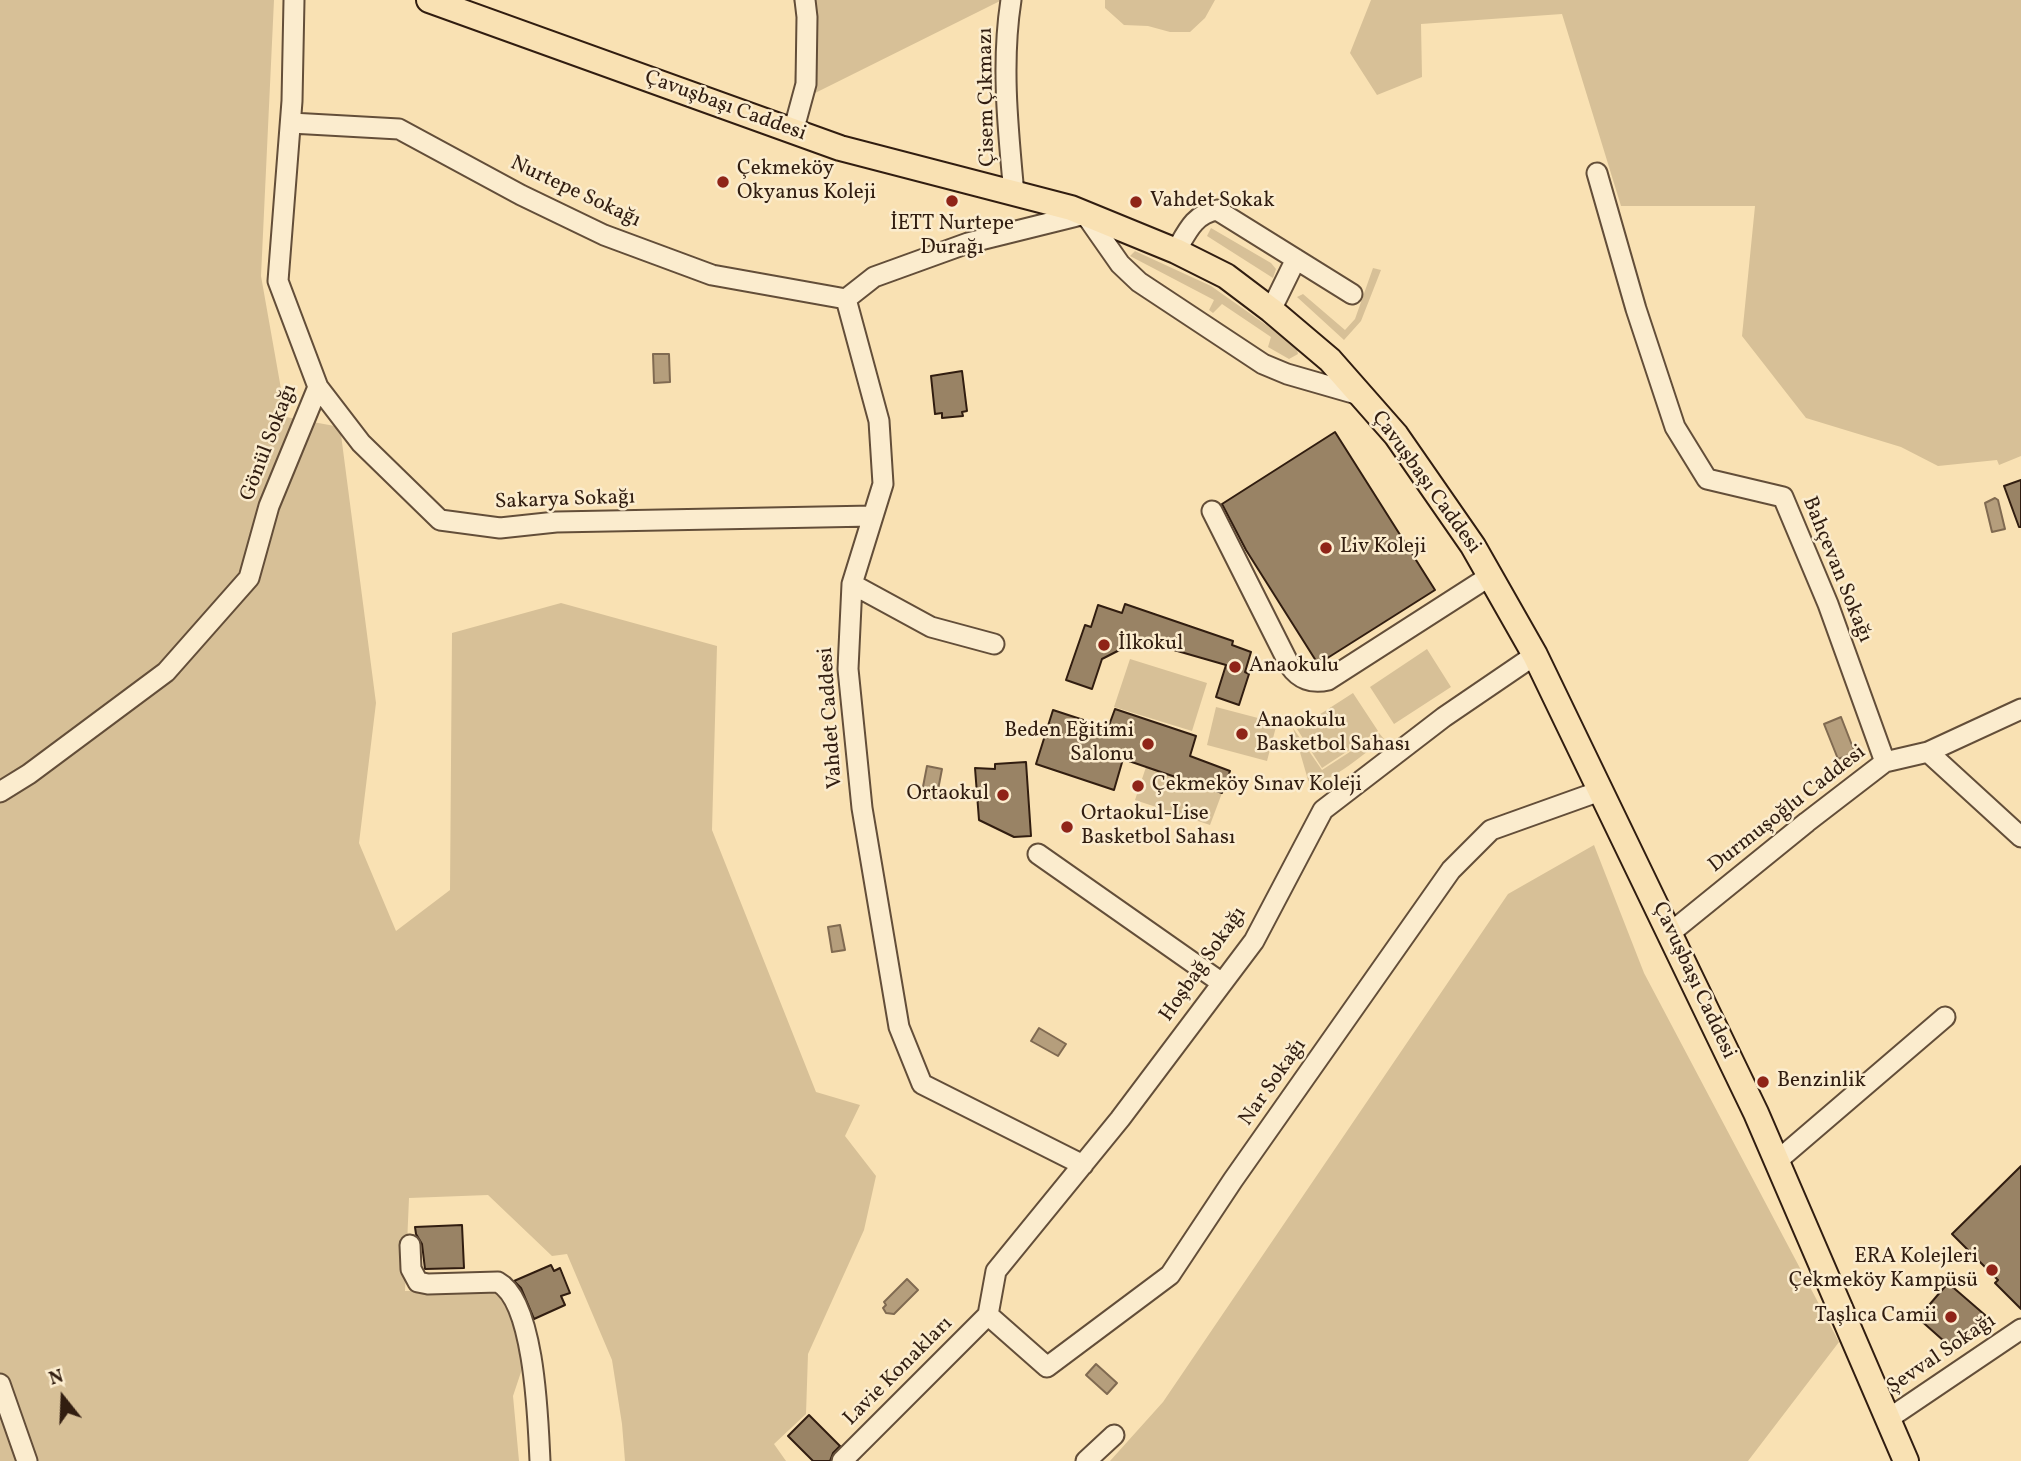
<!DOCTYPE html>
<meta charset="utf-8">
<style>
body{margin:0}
#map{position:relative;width:2021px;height:1461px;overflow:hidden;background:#f9e1b3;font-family:Vollkorn,serif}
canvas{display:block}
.north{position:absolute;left:28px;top:1363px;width:70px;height:70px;-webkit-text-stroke:5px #fbecce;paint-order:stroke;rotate:342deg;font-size:19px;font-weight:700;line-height:28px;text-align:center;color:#311d10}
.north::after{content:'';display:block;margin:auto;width:24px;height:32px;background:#311d10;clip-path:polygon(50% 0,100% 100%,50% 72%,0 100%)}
</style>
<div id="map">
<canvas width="2021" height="1461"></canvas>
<div class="north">N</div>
</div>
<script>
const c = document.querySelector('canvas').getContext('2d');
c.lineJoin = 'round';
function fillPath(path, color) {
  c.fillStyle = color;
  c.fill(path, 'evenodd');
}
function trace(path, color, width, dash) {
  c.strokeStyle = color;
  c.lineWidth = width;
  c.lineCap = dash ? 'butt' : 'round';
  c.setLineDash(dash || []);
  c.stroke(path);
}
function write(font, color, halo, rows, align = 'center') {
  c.font = font + ' Vollkorn,serif';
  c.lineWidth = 5;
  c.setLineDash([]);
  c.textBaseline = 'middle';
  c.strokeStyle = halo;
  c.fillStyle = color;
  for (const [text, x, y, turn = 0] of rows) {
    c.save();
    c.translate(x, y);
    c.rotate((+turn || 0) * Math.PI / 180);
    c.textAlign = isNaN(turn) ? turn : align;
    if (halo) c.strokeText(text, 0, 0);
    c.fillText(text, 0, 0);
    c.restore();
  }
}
fillPath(new Path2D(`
 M0,0H274L261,276L286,417L340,427L376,703L359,843L396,931L450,890L452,633L561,603L717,646L712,830L816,1092L860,1105L845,1136L876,1176L864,1230L808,1354L806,1414L774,1444L786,1461H625L622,1424L612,1360L567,1254L552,1256L488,1195L409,1198L405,1291L504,1289L526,1357L513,1396L519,1461H0Z
 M793,0H1002L793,104L798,19Z
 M1105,0H1215L1205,18L1190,32H1170L1148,26L1124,25L1105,8Z
 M1371,0H2021V456L1999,465L1997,460L1938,466L1901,447L1806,418L1742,336L1755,206H1621L1562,14L1421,24L1422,77L1377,95L1350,53Z
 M1211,228L1271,263L1276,269L1273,278L1207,236Z
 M1135,251L1211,286L1296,346L1298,354L1289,359L1268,347L1271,337L1222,304L1213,313L1209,310L1214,300L1130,256Z
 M1373,268L1381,270L1361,321L1344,340L1297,297L1303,294L1345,330L1355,319Z
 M1427,649L1451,687L1394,724L1370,687Z
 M1130,659L1207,683L1192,731L1114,707Z
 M1353,693L1378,731L1322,768L1297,729Z
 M1216,707L1277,723L1267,761L1207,745Z
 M1293,728L1322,770L1379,733L1384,739C1367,751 1331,783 1311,784L1308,780Z
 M1146,767L1222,793L1210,825L1135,800Z
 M1594,845L1644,973L1839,1342L1748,1461H1110L1163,1402L1508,894Z`), '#d7c097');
const water = new Path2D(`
 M653,354H669L670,382L654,383Z
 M1995,498L1998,500L2005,529L1992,532L1985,503Z
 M1841,717L1855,753L1838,759L1824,724Z
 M927,766L942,769L936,800L921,797Z
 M840,925L845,950L832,952L828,927Z
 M1039,1028L1066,1044L1058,1056L1031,1041Z
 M907,1279L918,1290L894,1314L886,1313L883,1308L886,1305L884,1302Z
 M1096,1364L1117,1383L1107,1394L1086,1375Z`);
fillPath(water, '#b59e7c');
trace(water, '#806a51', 2);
const building = new Path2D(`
 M962,371L967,411L962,412L963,416L942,418V413L935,414L931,376Z
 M1335,432L1435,590L1318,664L1246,550L1222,504Z
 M2021,480V527H2019L2004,486Z
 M1125,604L1233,641L1232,645L1251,652L1245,672L1249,674L1239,705L1216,697L1226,665L1139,640L1102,659L1092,689L1066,680L1085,625L1091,627L1098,605L1122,613Z
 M1115,709L1196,736L1190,756L1230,771L1222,793L1123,759L1114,790L1036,764L1053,710L1108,728Z
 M1026,762L1031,836L1014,837L979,820L975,768L995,769V764Z
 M2021,1166V1309L1995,1283L1998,1280L1952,1234Z
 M462,1225L464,1268L425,1269L422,1244L416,1234L415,1227Z
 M551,1265L554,1271L560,1268L570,1293L561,1296L565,1305L534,1319L521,1288L514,1281Z
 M1948,1283L1985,1315L1954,1350L1918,1318Z
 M809,1415L840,1446L833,1453L830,1461H813L788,1436Z`);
fillPath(building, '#998365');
trace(building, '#311d10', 2);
const minor = new Path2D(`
 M1011,0C1001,64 1008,129 1014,194
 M291,123L399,129L521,195L604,235L712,275L846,299
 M793,132L806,84L807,17L805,0
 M1597,173L1636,309L1675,427L1707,479L1783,497L1828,604L1885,762
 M1176,251C1187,232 1194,214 1217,210L1352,294
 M1271,310L1296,259
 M318,387L361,443L440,520L500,528L556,522L873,516
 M1212,511L1290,666C1299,679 1312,684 1328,680L1490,576
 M852,584L931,627L994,644
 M1928,752L2021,837
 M0,792L29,774L166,672L249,578L269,506L318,387L278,281L292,101L294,0
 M1038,854L1222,983
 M1670,933L1807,822L1885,762L1928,752L2021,709
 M1777,1161L1945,1017
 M1083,1165L922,1084L899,1027L862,808L848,669L852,584L883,484L879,421L846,299L874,277L968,243L1085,214L1120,264L1139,282L1263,364L1287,374L1360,395
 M410,1245L411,1269L418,1282L428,1284L498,1282C535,1302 538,1421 540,1461
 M988,1315L1047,1367L1170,1275L1233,1180L1451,870L1491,830L1600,791
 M988,1315L996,1271L1120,1119L1254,941L1323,810L1444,717L1535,655
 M0,1384L27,1461
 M1888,1419L2021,1329
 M842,1461L988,1315
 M1086,1461L1114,1435`);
const major = new Path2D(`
 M429,0L840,148L1071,208L1176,251L1226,276L1271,310L1330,360L1396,435L1473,546L1535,655L1756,1113L1906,1461`);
trace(minor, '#634e39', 23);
trace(major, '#311d10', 28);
trace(minor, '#fbecce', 19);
trace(major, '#f9e1b3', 24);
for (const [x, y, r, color] of [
 [723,182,7,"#8f2418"],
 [952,201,7,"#8f2418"],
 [1136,202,7,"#8f2418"],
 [1326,548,7,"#8f2418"],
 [1104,645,7,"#8f2418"],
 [1235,667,7,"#8f2418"],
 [1242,734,7,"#8f2418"],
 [1148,744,7,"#8f2418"],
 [1138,786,7,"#8f2418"],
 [1003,795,7,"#8f2418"],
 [1067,827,7,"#8f2418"],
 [1763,1082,7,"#8f2418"],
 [1992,1270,7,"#8f2418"],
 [1951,1317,7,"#8f2418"]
]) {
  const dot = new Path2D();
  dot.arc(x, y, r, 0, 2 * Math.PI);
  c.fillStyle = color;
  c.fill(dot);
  trace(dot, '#fbecce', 2.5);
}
write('21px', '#311d10', '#fbecce', [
 ["Çisem Çıkmazı",988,97,-91],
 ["Çavuşbaşı Caddesi",725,107,20],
 ["Nurtepe Sokağı",575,193,25],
 ["Gönül Sokağı",270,443,-69],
 ["Çavuşbaşı Caddesi",1425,483,54],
 ["Sakarya Sokağı",565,501,-2],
 ["Bahçevan Sokağı",1836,570,68],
 ["Vahdet Caddesi",832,718,-94],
 ["Durmuşoğlu Caddesi",1788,810,-38],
 ["Hoşbağ Sokağı",1204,965,-55],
 ["Çavuşbaşı Caddesi",1693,981,65],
 ["Nar Sokağı",1274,1083,-55],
 ["Şevval Sokağı",1942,1355,-34],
 ["Lavie Konakları",899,1372,-45]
]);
write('21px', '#311d10', '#fbecce', [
 ["Çekmeköy",737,170],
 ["Okyanus Koleji",737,194],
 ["Vahdet Sokak",1150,202],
 ["İETT Nurtepe",952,225,"center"],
 ["Durağı",952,249,"center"],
 ["Liv Koleji",1340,548],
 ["İlkokul",1118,645],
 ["Anaokulu",1249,667],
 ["Anaokulu",1256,722],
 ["Basketbol Sahası",1256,746],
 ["Beden Eğitimi",1134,732,"right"],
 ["Salonu",1134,756,"right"],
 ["Çekmeköy Sınav Koleji",1152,786],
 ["Ortaokul",989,795,"right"],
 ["Ortaokul-Lise",1081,815],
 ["Basketbol Sahası",1081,839],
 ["Benzinlik",1777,1082],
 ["ERA Kolejleri",1978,1258,"right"],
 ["Çekmeköy Kampüsü",1978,1282,"right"],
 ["Taşlıca Camii",1937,1317,"right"]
], 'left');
</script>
